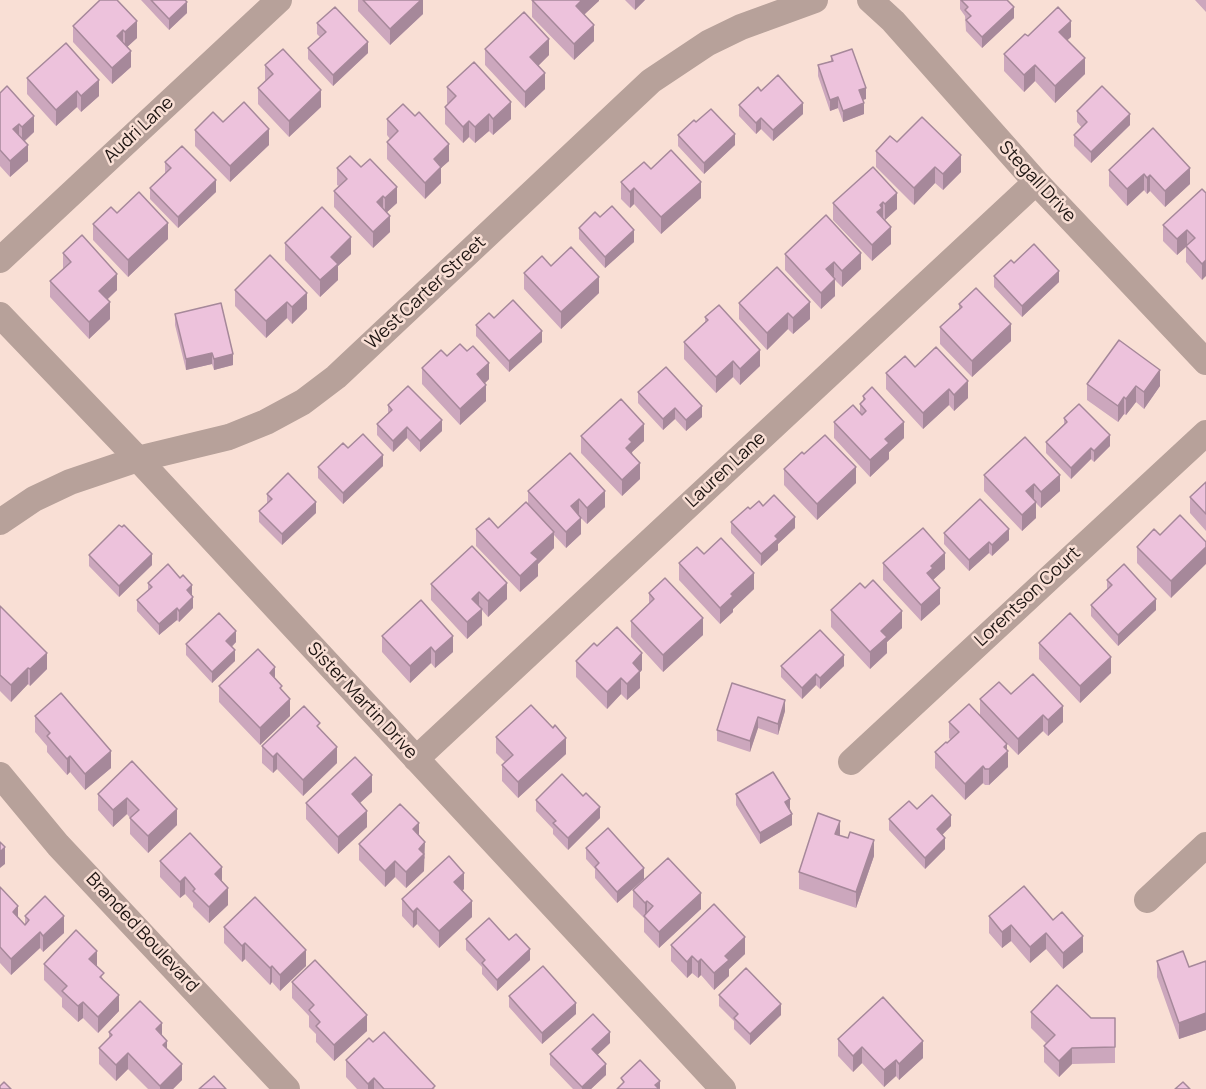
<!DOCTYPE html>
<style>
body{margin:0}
canvas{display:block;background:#f9dfd5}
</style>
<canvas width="1206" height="1089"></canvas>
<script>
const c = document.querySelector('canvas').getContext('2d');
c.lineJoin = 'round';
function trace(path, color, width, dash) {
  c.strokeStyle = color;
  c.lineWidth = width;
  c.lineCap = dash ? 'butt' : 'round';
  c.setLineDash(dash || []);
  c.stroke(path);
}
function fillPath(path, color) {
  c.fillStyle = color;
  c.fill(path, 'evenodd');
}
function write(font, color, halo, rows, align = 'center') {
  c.font = font + ' Manrope,sans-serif';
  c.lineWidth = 5;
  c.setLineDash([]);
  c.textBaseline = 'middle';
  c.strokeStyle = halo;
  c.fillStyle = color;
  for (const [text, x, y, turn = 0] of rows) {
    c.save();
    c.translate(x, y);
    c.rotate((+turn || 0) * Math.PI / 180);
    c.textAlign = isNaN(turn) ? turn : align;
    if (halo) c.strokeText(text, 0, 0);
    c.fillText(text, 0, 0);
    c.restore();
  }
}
trace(new Path2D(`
 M870,0L893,21L1036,182L1206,362
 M0,260L279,0
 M0,315L138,459L723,1089
 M0,522L34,499L70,482L138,459L229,437L266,422L303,402L336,377L651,81L708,43L741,27L815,0
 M416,759L1036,182
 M851,762L1206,433
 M0,775L58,845L287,1089
 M1147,900L1206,845`), '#b7a19a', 26);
fillPath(new Path2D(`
 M100,0L137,38L127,47L131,67L112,84L73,42V26Z
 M141,0H185L187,13L169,30Z
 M358,0H423V14L390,45L358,11Z
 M532,0H599L584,15L594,41L574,60L532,17Z
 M625,0H645L635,10Z
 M960,0H1007L1014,18L982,48L966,31L965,16L960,9Z
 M1195,0H1206V12Z
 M317,23L368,53L333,86L308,59V48L320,37L317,34Z
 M1028,36L1071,37L1067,40L1085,74L1055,103L1035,81L1024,92L1004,71V54Z
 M485,49L549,55L538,66L545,89L525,108L485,65Z
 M831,56L866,99L862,100L864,114L843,122L838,108L830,111L818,76V65L831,61Z
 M265,65L321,107L289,137L258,104V88L265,81Z
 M27,78L99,96L81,112L77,107L56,126L27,94Z
 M447,87L511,119L493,135L489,131L475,143L469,137L463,143L445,124V107L448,104L447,103Z
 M761,91L803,114L773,141L761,129L756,134L739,116V105Z
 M0,93L34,132L25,141L28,161L10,177L0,166Z
 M1077,111L1130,125L1091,163L1074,146V135L1082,128L1077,122Z
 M415,116L449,161L441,168V183L425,199L387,159V142L390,139L387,135V119Z
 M223,122L269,145L230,182L195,146V130Z
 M696,122L735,145L704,174L678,146V135Z
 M1153,128L1190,184L1165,207L1150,191L1147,194L1144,190L1127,206L1109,186V170Z
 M897,142L961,172L943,190L935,183L914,205L876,167V151Z
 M165,162L216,192L178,228L150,199V188L165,174Z
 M873,167L897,209L885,220L891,244L872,261L833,220V203Z
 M337,168L397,203L387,212L390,232L373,248L334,207V191L339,186L337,185Z
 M651,169L701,198L661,234L634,204L630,208L621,199V182Z
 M1206,193L1202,280L1186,262V247L1177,255L1163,241V225Z
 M117,213L168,239L128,277L93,240V224Z
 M600,217L634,242L605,268L579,239V228Z
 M285,243L351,254L338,266V280L320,297L285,260Z
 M63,253L117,290L108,299L110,319L89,339L50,297V281L63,269Z
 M861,253V269L842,287L835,280V296L821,309L785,270V254Z
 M270,255L307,309L292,324L287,318L266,338L235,306V290Z
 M1014,263L1059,282L1022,317L994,287V276Z
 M551,266L599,293L561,329L524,289V273Z
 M777,267L810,319L793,334L788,329L767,350L739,319V303Z
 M959,304L1011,341L972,377L940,344V327L959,309Z
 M175,314L233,365L214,370L212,364L186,370L175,325Z
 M705,317L760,366L740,385L733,377L716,393L684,359V342L705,322Z
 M494,318L542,342L509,372L476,336V325Z
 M447,356L489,379L485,383L486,401L460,425L422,384V368Z
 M915,367L968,398L954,411L949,405L923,429L886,389V373Z
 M1087,384L1160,386L1144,409L1136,402L1126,415L1124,414L1118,422L1087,400Z
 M638,392L702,417L686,431L675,419L663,430L638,403Z
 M863,396L904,438L889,452V459L870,477L834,438V422L860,412V404L863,402Z
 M388,405L442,431L420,452L407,438L393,452L377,435V424L388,413Z
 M1064,418L1110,446L1094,462L1091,459L1071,479L1046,453V442L1064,424Z
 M581,436L644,441L632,452L640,479L622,496L581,453Z
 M1025,437L1060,491L1041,508L1036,503V518L1022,531L984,491V475Z
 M348,448L383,466L343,504L318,478V467Z
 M570,453L605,507L587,524L581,518V534L566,548L554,535V548L538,564V576L520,592L476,546V529L498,528L528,505V491Z
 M804,454L856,483L817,520L784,485V469Z
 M1206,482V531L1190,513V497Z
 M267,494L316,513L282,545L259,522V511L267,504Z
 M763,506L795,528L778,544V550L761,566L731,533V522L750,509Z
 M944,533L1009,540L992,556L989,553L969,571L944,544Z
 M1160,535L1206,542L1171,598L1137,563V547Z
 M704,554L754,589L733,609V612L720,624L679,580V563Z
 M89,555L152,565L119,597L89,566Z
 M883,563L945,569L933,580L940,604L921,621L883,580Z
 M1107,580L1156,610L1118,646L1091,616V605L1107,590Z
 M148,583L192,596L193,608L179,622L177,620L159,635L137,611V600L148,591Z
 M507,583V599L488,617L482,610V625L467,639L431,600V584Z
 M649,593L703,635L663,672L631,637V621L649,605Z
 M0,606L47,669L30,686L28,684L11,702L0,691Z
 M831,610L902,628L887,642V653L870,669L831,627Z
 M382,636L453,652L435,668L431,663L410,683L382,652Z
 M236,642L232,647L235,661L212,683L186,655V644Z
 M1039,643L1111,673L1080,703L1039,659Z
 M597,646L642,670L640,672V688L627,700L621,694L607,709L576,677V661Z
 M781,666H844L820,689L816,685L802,699L781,677Z
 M275,679L290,716L260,745L219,702V686Z
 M732,683L785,711L778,735L758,728L750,752L717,741V730Z
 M1011,694L1063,722L1048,736L1043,731L1018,755L980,716V699Z
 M35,716L111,768L85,790L70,772L67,775L47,752V746L35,732Z
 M949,722L1007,749L1008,767L989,785H985L983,783L965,800L935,768V752L951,740L949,738Z
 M320,730L337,763L303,796L277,769L273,773L262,763V746Z
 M496,737L566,754L518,798L502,781V765L505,762L496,753Z
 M132,761L177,825L148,853L130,834V818L127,814L113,827L98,810V794Z
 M372,792L360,803L367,827L338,854L306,819V803Z
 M736,794L790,810L792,825L760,844L736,805Z
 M583,796L600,818L568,850L553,834V829L536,811V800Z
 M917,809L951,826L942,835L945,849L925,869L889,830V819Z
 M419,835L425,858L424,859V871L406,888L395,877L385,887L359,860V844Z
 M840,835L874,856L856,908L799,889V872Z
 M586,848L644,879L617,903L595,878V869L586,859Z
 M160,861L222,882L228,905L209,923L193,907V903L185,894L180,898L160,877Z
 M0,887L18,918L25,925V916L64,933L43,952L40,948L11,975L0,963Z
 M464,889L462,891L472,917L439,948L417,924L413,928L402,916V899Z
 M633,890L701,909L659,948L644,932V918L633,907Z
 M989,916L1053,920L1083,952L1063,969L1046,949L1030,963L1011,941L1002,948L989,933Z
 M224,927L306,966L280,991L272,982L270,985L245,959L242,962L224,943Z
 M466,939L509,940L530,960L497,991L482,974V967L466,950Z
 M671,945L745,954L729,969V976L714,990L701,975L698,978L692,973L687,978L671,961Z
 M1157,961L1189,967L1206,961V1030L1179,1039L1157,977Z
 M44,964L97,967L119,1011L98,1033L83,1018L78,1022L62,1007V998L44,980Z
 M292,982L367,1031L334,1061L316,1042V1034L309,1027V1016L292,998Z
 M719,995L781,1015L750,1045L734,1029V1021L719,1006Z
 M509,996L576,1014L542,1044L509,1007Z
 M1031,1012L1091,1018H1115V1063L1072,1064L1059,1077L1044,1062V1046L1046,1043L1031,1028Z
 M109,1032L167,1049L182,1080L173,1089H148L128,1069L116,1081L99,1064V1048L109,1038Z
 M838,1039L923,1058L899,1080L896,1076L884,1087L862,1063L853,1072L838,1056Z
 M373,1042L435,1089H357L346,1077V1060Z
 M610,1043L597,1055L606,1075L591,1089H573L550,1065V1054Z`), '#cca7bd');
fillPath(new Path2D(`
 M421,0H423V14L390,45V29Z
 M582,0H599V1L576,22V6Z
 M635,0H645L635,10Z
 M187,2V13L169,30V19Z
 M1014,7V18L982,48V37Z
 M137,21V38L125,49V32Z
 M1071,21V37L1059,48V32Z
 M594,25V41L574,60V44Z
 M123,30V46L117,36Z
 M549,39V55L530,74V57Z
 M368,42V53L333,86V75Z
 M131,51V67L112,84V68Z
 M1085,58V74L1055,103V86Z
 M1035,65V81L1024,92V75Z
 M545,73V89L525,108V92Z
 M99,80V96L81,112V96Z
 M866,88V99L859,101V90Z
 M321,90V107L289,137V121Z
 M77,91V107L56,126V110Z
 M838,97V108L830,111V100Z
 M511,102V119L493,135V119Z
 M803,103V114L773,141V130Z
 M864,103V114L843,122V111Z
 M489,114V131L475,143V127Z
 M1130,114V125L1091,163V152Z
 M34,116V132L22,143V127Z
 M761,118V129L756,134V123Z
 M469,121V137L463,143V127Z
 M19,124V140L13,129Z
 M269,129V145L230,182V166Z
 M735,134V145L704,174V163Z
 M449,144V161L441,168V183L425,199V183L434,159Z
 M28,145V161L10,177V161Z
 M961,155V172L943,190V174Z
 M935,167V183L914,205V188Z
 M1190,168V184L1165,207V191Z
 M1144,174V190L1127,206V189Z
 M1150,175V191L1147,194V178Z
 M216,180V192L178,228V217Z
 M701,182V198L661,234V217Z
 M397,187V203L385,214V198Z
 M634,188V204L630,208V192Z
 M897,193V209L885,220V204Z
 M383,196V212L377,202Z
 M883,202V219L877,212L880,205Z
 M390,216V232L373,248V232Z
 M168,223V239L128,277V260Z
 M891,227V244L872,261V245Z
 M634,230V242L605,268V257Z
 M1187,230V246L1177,255V239Z
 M351,237V254L338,266V280L320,297V280L331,257Z
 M861,253V269L842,287V271Z
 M1206,260V276L1202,280V264Z
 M834,262V278L826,269Z
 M1059,271V282L1022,317V306Z
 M117,274V290L99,307V291Z
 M599,277V293L561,329V312Z
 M835,279V296L821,309V293Z
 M307,293V309L292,324V307Z
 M110,302V319L89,339V322Z
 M287,302V318L266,338V321Z
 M810,302V319L793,334V318Z
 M788,313V329L767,350V333Z
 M1011,324V341L972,377V361Z
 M542,331V342L509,372V361Z
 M760,350V366L740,385V369Z
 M212,353V364L186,370V359Z
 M233,354V365L214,370V359Z
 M733,361V377L716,393V377Z
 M489,363V379L477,391V374Z
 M1160,370V386L1144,409V392Z
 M968,381V398L954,411V395Z
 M486,385V401L460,425V409Z
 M1136,386V402L1126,415V399Z
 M949,389V405L923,429V413Z
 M1124,397V414L1118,422V406Z
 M702,406V417L686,431V420Z
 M675,408V419L663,430V419Z
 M442,420V431L420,452V441Z
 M904,422V438L889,452V459L870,477V460L885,439Z
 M644,424V441L632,452V459L626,448L629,439Z
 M407,427V438L393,452V441Z
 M1110,435V446L1094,462V451Z
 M1091,448V459L1071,479V468Z
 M383,455V466L343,504V493Z
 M640,463V479L622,496V480Z
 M856,467V483L817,520V504Z
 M1060,475V491L1041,508V492Z
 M1034,484V500L1026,491Z
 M605,491V507L587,524V508Z
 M579,499V515L571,506Z
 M316,502V513L282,545V534Z
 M1036,502V518L1022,531V515Z
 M795,517V528L778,544V550L761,566V554L775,536Z
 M581,518V534L566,548V532Z
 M1009,529V540L992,556V545Z
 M554,532V548L538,564V576L520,592V576L531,553Z
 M989,542V553L969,571V560Z
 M1206,547V564L1171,598V581Z
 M945,553V569L933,580L927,573L931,566Z
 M152,554V565L119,597V586Z
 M754,573V589L733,609V612L720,624V608L731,594Z
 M507,583V599L488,617V601Z
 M192,585V596L187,590Z
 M940,588V604L921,621V605Z
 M479,592V608L472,599Z
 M193,597V608L179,622V611Z
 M1156,599V610L1118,646V635Z
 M177,608V620L159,635V624Z
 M482,609V625L467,639V622Z
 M902,611V628L887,642V653L870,669V652L881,631Z
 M703,618V635L663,672V655Z
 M236,631V642L226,652V641Z
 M453,636V652L435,668V652Z
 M431,647V663L410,683V666Z
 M235,650V661L212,683V672Z
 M47,653V669L30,686V669Z
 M642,653V670L640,672V688L627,700V684L633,663Z
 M844,655V666L820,689V678Z
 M1111,657V673L1080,703V686Z
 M275,667V683L270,673Z
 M28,668V684L11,702V685Z
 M816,674V685L802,699V688Z
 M621,678V694L607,709V692Z
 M290,699V716L260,745V728Z
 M785,700V711L778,735V724Z
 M1063,706V722L1048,736V720Z
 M1043,715V731L1018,755V739Z
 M758,717V728L750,752V741Z
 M566,738V754L518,798V782Z
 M1007,744V753L1008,751V767L989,785V769Z
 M337,747V763L303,796V780Z
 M111,751V768L85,790V774Z
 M277,753V769L273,773V757Z
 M70,756V772L67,775V759Z
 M983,766V783L965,800V784Z
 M372,775V792L352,810V794Z
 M127,798V814L113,827V810Z
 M790,799V810L785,802Z
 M600,807V818L568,850V838Z
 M177,809V825L148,853V836Z
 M367,811V827L338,854V837Z
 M792,814V825L760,844V833Z
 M951,815V826L937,840V829Z
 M840,821V837L835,834Z
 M419,823V839L413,829Z
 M945,838V849L925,869V858Z
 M874,840V856L856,908V892Z
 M425,842L424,871L406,888V872L419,849Z
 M5,847V864L0,868V852Z
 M395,861V877L385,887V871Z
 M222,867V883L215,874Z
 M644,868V879L617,903V892Z
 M464,873V889L454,898V882Z
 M185,877V894L180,898V882Z
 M228,888V905L209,923V907Z
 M701,893V909L659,948V932Z
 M472,901V917L439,948V931Z
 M647,901V917H645V903Z
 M18,906V923L13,912Z
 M417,908V924L413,928V912Z
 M64,916V933L43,952V936Z
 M1011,925V941L1002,948V932Z
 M40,932V948L11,975V959Z
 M1046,933V949L1030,963V947Z
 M1083,936V952L1063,969V953Z
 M745,937V954L729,969V976L714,990V973L725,956Z
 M245,943V959L242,962V946Z
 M530,949V960L497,991V980Z
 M306,950V966L280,991V975Z
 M97,951V967L89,959Z
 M692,956V973L687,978V962Z
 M701,959V975L698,978V962Z
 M272,966V982L270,985V968Z
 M119,995V1011L98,1033V1017Z
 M83,1002V1018L78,1022V1006Z
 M576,1003V1014L542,1044V1033Z
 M781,1004V1015L750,1045V1034Z
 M1206,1013V1030L1179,1039V1023Z
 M367,1015V1031L334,1061V1045Z
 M162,1023V1039L156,1029Z
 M610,1032V1043L592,1060V1049Z
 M167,1041V1057L163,1045Z
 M923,1041V1058L899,1080V1064Z
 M862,1047V1063L853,1072V1056Z
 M1072,1048V1064L1059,1077V1061Z
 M128,1053V1069L116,1081V1065Z
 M896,1060V1076L884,1087V1070Z
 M182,1064V1080L173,1089H160V1086Z
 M606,1064V1075L591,1089H582V1087Z
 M374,1078V1089H368V1084Z
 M660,1081V1089H655V1085Z`), '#a6889a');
const building = new Path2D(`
 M100,0H117L137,21L125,32L123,30L117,36L131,51L112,68L73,26Z
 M151,0H185L187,2L169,19Z
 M363,0H421L390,29Z
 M532,0H582L576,6L594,25L574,44Z
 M961,0H1007L1014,7L982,37L966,20L971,16L965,10L968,7Z
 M335,7L368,42L333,75L308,48L326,32L317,23Z
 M1058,7L1071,21L1059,32L1085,58L1055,86L1035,65L1024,75L1004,54L1025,34L1028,36Z
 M524,12L549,39L530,57L545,73L525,92L485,49Z
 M66,43L99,80L81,96L77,91L56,110L27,78Z
 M283,49L321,90L289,121L258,88L273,74L265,65Z
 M852,49L866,88L859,90L864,103L843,111L838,97L830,100L818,65L833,61L831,56Z
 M474,62L511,102L493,119L489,114L475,127L469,121L463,127L445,107L456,96L447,87Z
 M778,75L803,103L773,130L761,118L756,123L739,105L758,87L761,91Z
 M7,86L34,116L22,127L19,124L13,129L28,145L10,161L0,150V93Z
 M1102,86L1130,114L1091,152L1074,135L1087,122L1077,111Z
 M244,102L269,129L230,166L195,130L213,112L223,122Z
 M403,104L415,116L419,112L449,144L434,159L441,167L425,183L387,142L398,131L387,119Z
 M711,109L735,134L704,163L678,135L694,120L696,122Z
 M922,117L961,155L943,174L935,167L914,188L876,151L890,136L897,142Z
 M1153,128L1190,168L1165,191L1150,175L1147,178L1144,174L1127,189L1109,170Z
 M182,146L216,180L178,217L150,188L171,168L165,162Z
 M671,150L701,182L661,217L634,188L630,192L621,182L644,162L651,169Z
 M350,156L361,167L370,159L397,187L385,198L383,196L377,202L390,216L373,232L334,191L347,179L337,168Z
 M873,167L897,193L885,204L883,202L880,205L882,208L877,212L891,227L872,245L833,203Z
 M1202,189L1206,193V260L1202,264L1186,246L1195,238L1187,230L1177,239L1163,225Z
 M139,192L168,223L128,260L93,224L111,207L117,213Z
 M612,206L634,230L605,257L579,228L595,212L600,217Z
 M322,207L351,237L331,257L338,264L320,280L285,243Z
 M826,215L861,253L842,271L834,262L826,269L835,279L821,293L785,254Z
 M82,235L117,274L99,291L110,302L89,322L50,281L71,262L63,253Z
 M1034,244L1059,271L1022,306L994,276L1011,260L1014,263Z
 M571,247L599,277L561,312L524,273L542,256L551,266Z
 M270,255L307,293L292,307L287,302L266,321L235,290Z
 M777,267L810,302L793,318L788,313L767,333L739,303Z
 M976,288L1011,324L972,361L940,327L962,307L959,304Z
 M513,300L542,331L509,361L476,325L489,313L494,318Z
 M221,303L233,354L214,359L212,353L186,359L175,314Z
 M719,305L760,350L740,369L733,361L716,377L684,342L708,320L705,317Z
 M1119,340L1160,370L1144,392L1136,386L1126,399L1124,397L1118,406L1087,384Z
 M460,344L467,351L473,346L489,363L477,374L486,385L460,409L422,368L441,350L447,356Z
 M936,347L968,381L954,395L949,389L923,413L886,373L905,356L915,367Z
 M666,367L702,406L686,420L675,408L663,419L638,392Z
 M408,386L442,420L420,441L407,427L393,441L377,424L392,410L388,405Z
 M872,387L904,422L885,439L889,443L870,460L834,422L853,405L862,415L866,411L860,404L865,399L863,396Z
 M621,399L644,424L629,439L632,442L626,448L640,463L622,480L581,436Z
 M1079,404L1110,435L1094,451L1091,448L1071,468L1046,442L1067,422L1064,418Z
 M363,434L383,455L343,493L318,467L343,443L348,448Z
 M825,435L856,467L817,504L784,469L802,452L804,454Z
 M1025,437L1060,475L1041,492L1034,484L1026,491L1036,502L1022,515L984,475Z
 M570,453L605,491L587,508L579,499L571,506L581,518L566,532L528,491Z
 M288,473L316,502L282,534L259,511L272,499L267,494Z
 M1206,482V514L1190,497Z
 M774,495L795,517L775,536L778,539L761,554L731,522L748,507L750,509L759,501L763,506Z
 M980,499L1009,529L992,545L989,542L969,560L944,533Z
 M526,502L554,532L531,553L538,559L520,576L476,529L489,518L498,528Z
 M1180,515L1206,542V547L1171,581L1137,547L1154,529L1160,535Z
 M119,525L122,527L124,525L152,554L119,586L89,555Z
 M923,528L945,553L931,566L933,568L927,573L940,588L921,605L883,563Z
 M721,538L754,573L731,594L733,596L720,608L679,563L697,547L704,554Z
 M472,546L507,583L488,601L479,592L472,599L482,609L467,622L431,584Z
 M168,564L180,578L183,575L192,585L187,590L193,597L179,611L177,608L159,624L137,600L152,587L148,583Z
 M1124,564L1156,599L1118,635L1091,605L1112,585L1107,580Z
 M665,578L703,618L663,655L631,621L654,599L649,593Z
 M873,580L902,611L881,631L887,637L870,652L831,610L860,583L865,588Z
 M421,600L453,636L435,652L431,647L410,666L382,636Z
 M0,606L47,653L30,669L28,668L11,685L0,675Z
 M219,613L236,631L226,641L235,650L212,672L186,644Z
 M1070,613L1111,657L1080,686L1039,643Z
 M617,627L642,653L633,663L640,671L627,684L621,678L607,692L576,661L594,643L597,646Z
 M820,630L844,655L820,678L816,674L802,688L781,666Z
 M258,649L275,667L270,673L282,686L280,688L290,699L260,728L219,686Z
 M1033,674L1063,706L1048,720L1043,715L1018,739L980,699L999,682L1011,694Z
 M732,683L785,700L778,724L758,717L750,741L717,730Z
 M61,693L111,751L85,774L70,756L67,759L47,736L50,733L35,716Z
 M969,704L1007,744L1004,747L1008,751L989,769H985L983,766L965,784L935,752L946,742L947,743L959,732L949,722Z
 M531,705L553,728L555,725L566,738L518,782L502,765L513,755L496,737Z
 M304,706L320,723L317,726L337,747L303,780L277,753L273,757L262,746Z
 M355,757L372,775L352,794L367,811L338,837L306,803Z
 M132,761L177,809L148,836L130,818L139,810L127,798L113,810L98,794Z
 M773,772L790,799L785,802L792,814L760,833L736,794Z
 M562,774L583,796L586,793L600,807L568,838L553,823L556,821L536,800Z
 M932,795L951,815L937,829L945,838L925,858L889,819L909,801L917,809Z
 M400,804L419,823L413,829L425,842L419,849L424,854L406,872L395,861L385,871L359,844Z
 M818,813L840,821L835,834L848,838L850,832L874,840L856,892L799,872Z
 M608,828L644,868L617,892L595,867L599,863L586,848Z
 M190,833L222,867L215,874L228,888L209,907L193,891L195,889L185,877L180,882L160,861Z
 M0,842L5,847L0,852Z
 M449,856L464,873L454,882L472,901L439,931L417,908L413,912L402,899Z
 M668,858L701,893L659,932L644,916L653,906L647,901L645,903L633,890Z
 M1024,886L1053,920L1062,912L1083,936L1063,953L1046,933L1030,947L1011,925L1002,932L989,916Z
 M0,887L18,906L13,912L25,925L29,920L25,916L45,896L64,916L43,936L40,932L11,959L0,947Z
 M255,897L306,950L280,975L272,966L270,968L245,943L242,946L224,927Z
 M714,904L745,937L725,956L729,960L714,973L701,959L698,962L692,956L687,962L671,945Z
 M489,918L509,940L516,934L530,949L497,980L482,963L485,960L466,939Z
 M76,930L97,951L89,959L104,973L100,977L119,995L98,1017L83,1002L78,1006L62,991L67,986L44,964Z
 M1183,951L1189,967L1206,961V1013L1179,1023L1157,961Z
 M315,960L367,1015L334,1045L316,1026L320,1022L309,1010L314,1005L292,982Z
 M543,966L576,1003L542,1033L509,996Z
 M746,968L781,1004L750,1034L734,1018L738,1014L719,995Z
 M1057,985L1091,1018H1115V1047L1072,1048L1059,1061L1044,1046L1055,1035L1031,1012Z
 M883,997L923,1041L899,1064L896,1060L884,1070L862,1047L853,1056L838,1039Z
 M140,1001L162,1023L156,1029L167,1041L163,1045L182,1064L160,1086L128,1053L116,1065L99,1048L112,1035L109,1032Z
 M593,1014L610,1032L592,1049L606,1064L582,1087L550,1054Z
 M384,1032L435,1086L432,1089H384L374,1078L368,1084L346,1060L369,1038L373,1042Z
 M640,1060L660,1081L655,1085L659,1089H617L624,1082L621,1078Z
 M214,1076L226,1089H199Z
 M4,1082L11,1089H0V1086Z
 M1183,1082L1190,1089H1175Z`);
fillPath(building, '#edc2dc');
trace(building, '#a6889a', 1.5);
write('18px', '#1e1512', '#f9dfd5', [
 ["Audri Lane",139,130,-43],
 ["Stegall Drive",1037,182,47],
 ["West Carter Street",426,293,-43],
 ["Lauren Lane",726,470,-43],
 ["Lorentson Court",1028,597,-43],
 ["Sister Martin Drive",362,701,47],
 ["Branded Boulevard",142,933,47]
]);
</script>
